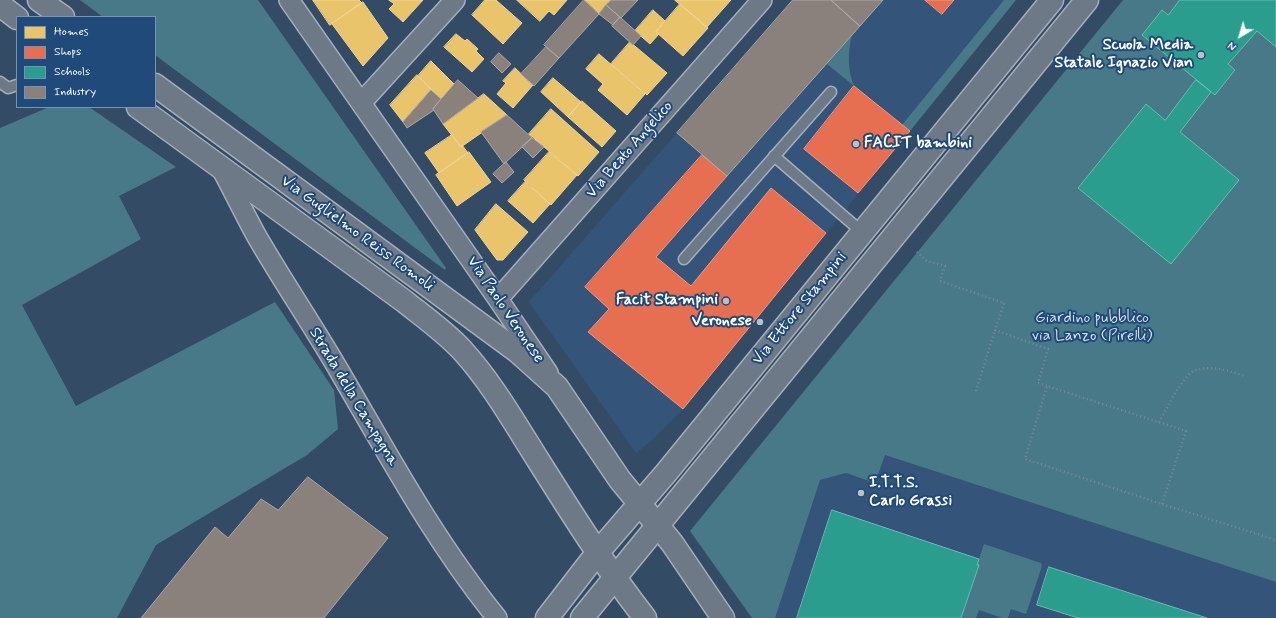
<!DOCTYPE html>
<style>
body{margin:0}
#map{position:relative;width:1276px;height:618px;overflow:hidden;background:#344b65;font-family:Mynerve,sans-serif}
canvas{display:block}
.legend{position:absolute;left:16px;top:16px;width:140px;height:92px;box-sizing:border-box;background:#1f4a7a;border:1px solid #7992af;margin:0;padding:5px 7px;list-style:none;font-size:12px;color:#fff}
.legend li{display:flex;align-items:center;gap:8px;height:20px}
.legend b{width:20px;border:1px solid #7992af}
.north{position:absolute;left:1220px;top:16px;width:40px;height:40px;-webkit-text-stroke:3px #1f4a7a;paint-order:stroke;rotate:218deg;font-size:11px;font-weight:700;line-height:16px;text-align:center;color:#fff}
.north::after{content:'';display:block;margin:auto;width:14px;height:18px;background:#fff;clip-path:polygon(50% 0,100% 100%,50% 72%,0 100%)}
</style>
<div id="map">
<canvas width="1276" height="618"></canvas>
<ul class="legend">
<li><b style="height:11px;background:#e9c46a"></b>Homes</li>
<li><b style="height:11px;background:#e76f51"></b>Shops</li>
<li><b style="height:11px;background:#2a9d8f"></b>Schools</li>
<li><b style="height:11px;background:#8a817c"></b>Industry</li>
</ul>
<div class="north">N</div>
</div>
<script>
const c = document.querySelector('canvas').getContext('2d');
c.lineJoin = 'round';
function fillPath(path, color) {
  c.fillStyle = color;
  c.fill(path, 'evenodd');
}
function trace(path, color, width, dash) {
  c.strokeStyle = color;
  c.lineWidth = width;
  c.lineCap = dash ? 'butt' : 'round';
  c.setLineDash(dash || []);
  c.stroke(path);
}
function write(font, color, halo, rows, align = 'center') {
  c.font = font + ' Mynerve,sans-serif';
  c.lineWidth = 4;
  c.setLineDash([]);
  c.textBaseline = 'middle';
  c.strokeStyle = halo;
  c.fillStyle = color;
  for (const [text, x, y, turn = 0] of rows) {
    c.save();
    c.translate(x, y);
    c.rotate((+turn || 0) * Math.PI / 180);
    c.textAlign = isNaN(turn) ? turn : align;
    if (halo) c.strokeText(text, 0, 0);
    c.fillText(text, 0, 0);
    c.restore();
  }
}
fillPath(new Path2D(`
 M793,0H1016L683,409L650,442L636,453L529,302Z
 M885,455L1276,582V618H752L690,531Z`), '#34547a');
fillPath(new Path2D(`
 M80,0H258L446,268L445,270L155,55V17H103Z
 M1004,0H1016L910,131L902,125Z
 M1123,0H1276V582L885,455L875,483L846,473L820,480L775,618H752L690,531Z
 M852,34C848,52 847,69 854,86L827,64Z
 M49,107H89L176,167L119,196L141,239L22,305L76,406L275,302L334,390L338,429L307,455L156,545L117,618H0V128Z
 M984,544L1041,563L1042,566L1026,614L1011,609L1008,618H1002L979,610L976,618H961L978,566L977,565Z`), '#487988');
const homes = new Path2D(`
 M313,0H359L362,3L330,25Z
 M389,0H423L403,22L389,9L394,4Z
 M485,0H496L522,23L503,44L472,15Z
 M517,0H567L554,15L549,11L540,21Z
 M585,0H611L599,14Z
 M675,0H731L707,27Z
 M363,2L388,38L363,66L332,24Z
 M680,4L708,28L683,56L656,32Z
 M653,10L665,21L656,32L659,34L650,44L635,31Z
 M456,34L465,41L467,39L478,49L476,51L484,59L472,72L444,47Z
 M630,42L667,73L647,95L611,64Z
 M599,54L645,94L627,115L598,90L603,84L586,69Z
 M431,61L454,84L441,99L418,76Z
 M515,68L533,85L513,108L497,94L506,83L503,81Z
 M417,75L431,90L403,122L390,105Z
 M553,78L581,102L568,117L541,92Z
 M484,94L507,115L461,147L443,124Z
 M582,101L616,131L602,147L568,117Z
 M551,109L599,152L578,176L529,134Z
 M452,135L461,147L462,145L468,153L439,173L425,153Z
 M469,152L491,182L457,206L436,175Z
 M549,152L577,175L551,205L524,180Z
 M525,182L550,204L533,223L508,201Z
 M496,204L528,232L503,260H497L475,230Z`);
fillPath(homes, '#e9c46a');
trace(homes, '#f0d697', 1);
const shops = new Path2D(`
 M925,0H954L942,14Z
 M854,86L910,131L858,193L804,149Z
 M702,155L727,176L656,257L691,286L771,188L826,233L683,409L588,332L609,309L585,287Z`);
fillPath(shops, '#e76f51');
trace(shops, '#ee9a85', 1);
const schools = new Path2D(`
 M1180,0H1276V47L1257,31L1228,64L1235,70L1215,95L1142,35L1162,10L1168,15Z
 M1196,80L1211,92L1180,132L1239,180L1171,264L1078,188L1146,104L1165,120Z
 M832,510L979,559L977,565H979L961,618H797Z
 M1049,567L1207,618H1078L1037,605Z`);
fillPath(schools, '#2a9d8f');
trace(schools, '#6abab1', 1);
const industry = new Path2D(`
 M584,0L599,14L559,58L544,45Z
 M611,0H638L621,18L606,5Z
 M793,0H831L860,26L727,176L677,133Z
 M831,0H883L860,26Z
 M606,5L620,17L613,25L599,14Z
 M620,17L641,36L633,45L612,26Z
 M546,47L559,58L534,86L521,74Z
 M499,53L511,64L502,73L491,62Z
 M458,80L478,98L443,124L433,109Z
 M431,90L441,99L433,109L434,110L407,128L403,122Z
 M507,115L532,138L504,164L481,132Z
 M532,138L544,147L533,158L522,147Z
 M506,162L514,172L502,183L493,174Z
 M308,477L388,538L324,618H141L215,527L228,538L261,499L278,510Z`);
fillPath(industry, '#8a817c');
trace(industry, '#ada7a3', 1);
const lane = new Path2D(`
 M0,82L8,88L17,85
 M774,156L862,232
 M684,259L831,92`);
const street = new Path2D(`
 M289,0L498,299L548,373
 M361,103L455,0
 M221,168C233,190 244,213 256,235C283,282 314,327 341,374C390,458 436,543 497,618
 M498,299L762,0`);
const secondary = new Path2D(`
 M39,0L63,17
 M0,5L17,18
 M155,85L518,352L557,387L620,480L672,543L723,618
 M138,107L404,301C424,317 444,331 462,350C492,383 514,422 538,460C572,514 606,568 645,618
 M547,618L598,552L666,473L1052,0
 M582,618L1087,0`);
trace(lane, '#a4aeba', 13);
trace(street, '#a4aeba', 22);
trace(secondary, '#a4aeba', 25);
trace(new Path2D(`
 M917,252L927,261L945,266L940,281L1004,303L995,330L1048,349L1038,383L1047,386
 M976,391L995,330
 M1159,422C1166,410 1183,374 1196,370C1213,365 1229,371 1245,376
 M1162,504L1186,431L1047,386L1025,459L1162,504L1276,540`), '#7e8895', 2.5, [1, 3]);
trace(lane, '#6d7986', 10);
trace(street, '#6d7986', 19);
trace(secondary, '#6d7986', 22);
for (const [x, y, r, color] of [
 [1201,55,4,"#b8c0c9"],
 [856,144,4,"#b8c0c9"],
 [726,301,4,"#b8c0c9"],
 [760,322,4,"#b8c0c9"],
 [861,493,4,"#b8c0c9"]
]) {
  const dot = new Path2D();
  dot.arc(x, y, r, 0, 2 * Math.PI);
  c.fillStyle = color;
  c.fill(dot);
  trace(dot, '#1f4a7a', 1.5);
}
write('bold 16px', '#fff', '#1f4a7a', [
 ["Scuola Media",1193,46],
 ["Statale Ignazio Vian",1193,64],
 ["FACIT bambini",864,144,"left"],
 ["Facit Stampini",718,301],
 ["Veronese",752,322],
 ["I.T.T.S.",869,484,"left"],
 ["Carlo Grassi",869,502,"left"]
], 'right');
write('16px', '#fff', '#1f4a7a', [
 ["Via Beato Angelico",630,150,-49],
 ["Via Guglielmo Reiss Romoli",357,234,36],
 ["Via Ettore Stampini",800,309,-51],
 ["Via Paolo Veronese",505,310,56],
 ["Strada della Campagna",353,397,59]
]);
write('16px', '#d2dfe3', '#1f4a7a', [
 ["Giardino pubblico",1092,319],
 ["via Lanzo (Pirelli)",1092,337]
]);
</script>
